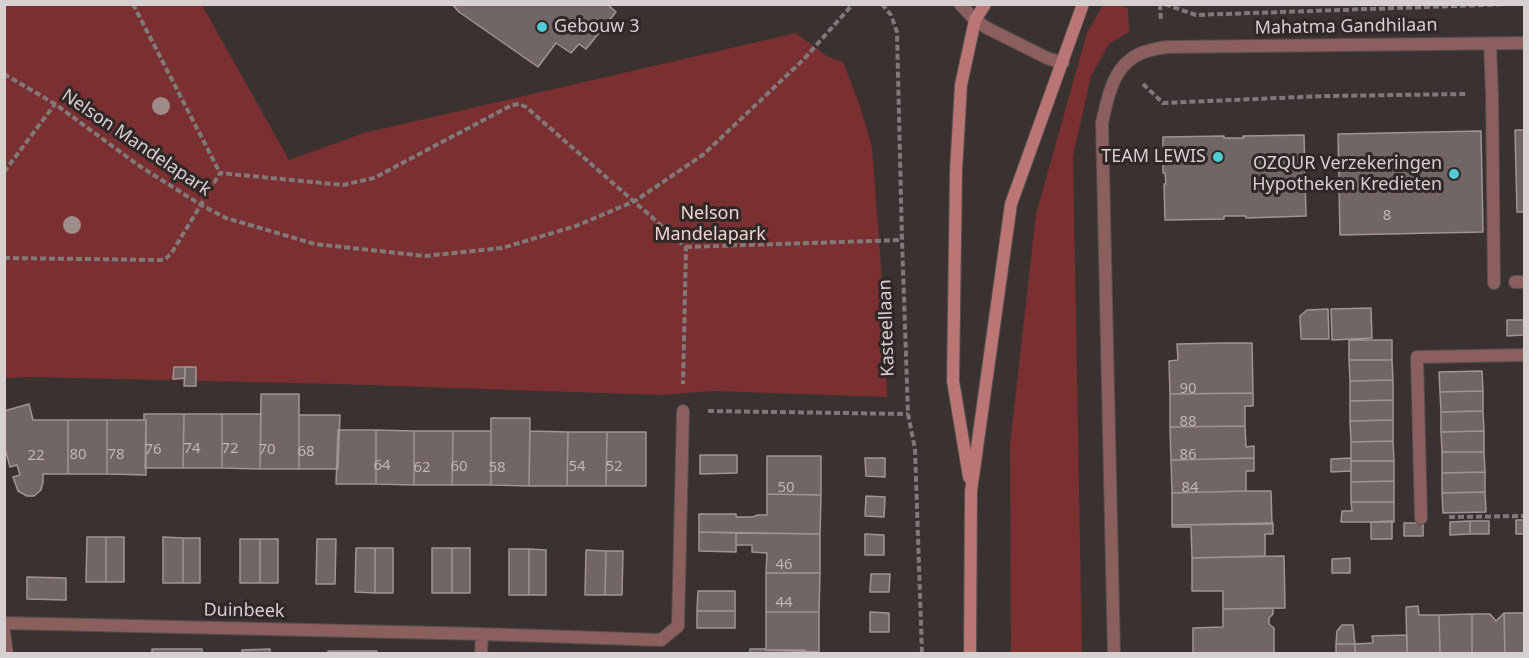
<!DOCTYPE html>
<style>
body{margin:0}
#map{position:relative;width:1529px;height:658px;overflow:hidden;background:#3a3131;font-family:"Noto Sans",sans-serif}
canvas{display:block}
.frame{position:absolute;inset:0;border:6px solid #d6d0d0;pointer-events:none}
</style>
<div id="map">
<canvas width="1529" height="658"></canvas>
<div class="frame"></div>
</div>
<script>
const c = document.querySelector('canvas').getContext('2d');
c.lineJoin = 'round';
function fillPath(path, color) {
  c.fillStyle = color;
  c.fill(path, 'evenodd');
}
function trace(path, color, width, dash) {
  c.strokeStyle = color;
  c.lineWidth = width;
  c.lineCap = dash ? 'butt' : 'round';
  c.setLineDash(dash || []);
  c.stroke(path);
}
function write(font, color, halo, rows, align = 'center') {
  c.font = font + ' "Noto Sans",sans-serif';
  c.lineWidth = 6;
  c.setLineDash([]);
  c.textBaseline = 'middle';
  c.strokeStyle = halo;
  c.fillStyle = color;
  for (const [text, x, y, turn = 0] of rows) {
    c.save();
    c.translate(x, y);
    c.rotate((+turn || 0) * Math.PI / 180);
    c.textAlign = isNaN(turn) ? turn : align;
    if (halo) c.strokeText(text, 0, 0);
    c.fillText(text, 0, 0);
    c.restore();
  }
}
fillPath(new Path2D(`
 M4,5H202L289,160L364,133L796,33L828,57L843,62L860,106L872,147L885,322L887,397L713,391L660,395L337,384L34,377L5,378Z
 M1103,5H1121L1128,8L1129,32L1109,44L1091,76L1073,156L1082,653H1011L1010,444L1036,214L1087,33Z`), '#7a3031');
const building = new Path2D(`
 M452,4H607L616,12L586,49L579,44L571,53L556,43L538,67L459,12Z
 M1515,130H1524V212H1517Z
 M1481,131L1483,232L1340,235L1338,134Z
 M1304,135L1306,216L1246,218V216H1224V219L1165,220L1164,184H1166L1165,173H1163V137L1224,136V138H1244L1243,136Z
 M1371,308L1372,338L1332,340L1331,309Z
 M1328,309L1329,339H1301L1300,316L1307,310Z
 M1507,320H1524V335L1507,336Z
 M1349,340H1392V360H1349Z
 M1224,343H1252L1253,393L1170,394L1169,361L1178,360L1177,344Z
 M1349,360H1392L1393,380L1350,381Z
 M174,367H185V378L173,379Z
 M185,367H196V386H184Z
 M1482,371L1483,391L1440,392L1439,372Z
 M1393,380V400L1350,401V381Z
 M1483,391V411L1441,412L1440,392Z
 M1253,393V406H1245V426L1170,427V394Z
 M261,394H299V469H260Z
 M1393,400V420L1350,421V401Z
 M29,404L33,420H68V474H43V482L41,490L34,496H27L18,491L13,477L20,475L17,465L10,467L4,445V411Z
 M1483,411L1484,431L1441,432V412Z
 M144,414H184L183,468H145L146,420H144Z
 M184,414H222V468H183Z
 M222,414H261L260,469L222,468Z
 M299,415H340L338,469H299Z
 M491,418H530L529,486L491,485Z
 M68,420H107V474H68Z
 M107,420H146V475L107,474Z
 M1393,420V441L1351,442L1350,421Z
 M1245,426L1246,447L1254,446V458L1171,460L1170,427Z
 M338,430H376V484H336Z
 M376,430L414,431V485L376,484Z
 M414,431H453L452,485H414Z
 M453,431H491V485H452Z
 M530,431L568,432L567,486H529Z
 M1484,431V452H1442L1441,432Z
 M568,432H607L606,486H567Z
 M607,432H646V486H606Z
 M1393,441L1394,461H1351V442Z
 M1442,452H1484L1485,472L1442,473Z
 M700,455H737V473L700,474Z
 M767,456H821V495L767,494Z
 M865,458H885V477L866,476Z
 M1254,458V471H1246V491L1172,493L1171,460Z
 M1351,458V471L1331,472V459Z
 M1351,461H1394V481L1351,482Z
 M1485,472V492L1442,493V473Z
 M1394,481V502H1351V482Z
 M1246,491H1271L1272,524L1172,525V493Z
 M1485,492L1486,512L1443,513L1442,493Z
 M767,494L821,495L820,534L699,532V514H736V517H752L758,515H767Z
 M866,496L885,497L884,517L865,516Z
 M1351,502H1394V522H1341L1342,511H1352Z
 M1516,520H1524V534H1516Z
 M1392,521V539H1371V522Z
 M1470,521H1489V534H1470Z
 M1470,521V534L1450,535V522Z
 M1273,523V534H1265V556L1192,558L1191,527H1172V525Z
 M1404,523H1423V536H1404Z
 M699,532L736,533V552L699,551Z
 M736,533L820,534V573H766L767,553L752,552V545H736Z
 M865,534L884,535V555H865Z
 M87,537H106V582H86Z
 M106,537H124V582H106Z
 M163,537L183,538V583H163Z
 M183,538H200V583H183Z
 M240,539H260V583H240Z
 M260,539H278V583H260Z
 M317,539H336L335,584H316Z
 M356,548H375V593L355,592Z
 M375,548H393V593H375Z
 M432,548H452V593H432Z
 M452,548H470V593H452Z
 M509,549H529V595H509Z
 M529,549L546,550V595H529Z
 M586,550L606,551L605,595H585Z
 M606,551H623L622,595H605Z
 M1284,556L1285,608L1223,609V591H1192V558Z
 M1350,558V573H1332V559Z
 M766,573H820L819,612H766Z
 M871,574H890L889,592H870Z
 M27,577L66,578V600L27,599Z
 M698,591H735V611H697Z
 M1418,606L1419,615H1439L1440,654H1407L1406,607Z
 M1273,608V614L1269,618V624L1274,628V654H1193V628L1223,627V609Z
 M697,611H735V628H697Z
 M766,612H819V652L766,650Z
 M870,612L889,613V632H870Z
 M1504,613L1505,654H1472V614H1490L1496,621Z
 M1504,613H1524V654H1505Z
 M1472,614V654H1440L1439,615Z
 M1342,625H1353L1355,644H1336L1337,631Z
 M1407,635V654H1355V644L1373,643L1372,636Z
 M1336,644H1355V654H1336Z
 M152,649H202V654H152Z
 M270,649V654H242V650Z
 M750,649H766V650H805L804,654H750Z
 M328,651H377V654H328Z`);
fillPath(building, '#716665');
trace(building, '#a09594', 1.5);
const lane = new Path2D(`
 M1490,44L1492,94L1494,283
 M1515,282H1524
 M1421,518L1417,357L1524,355`);
const street = new Path2D(`
 M960,4L975,20L987,28L1047,58L1063,63
 M4,623L482,634L661,640L678,626L683,411
 M4,632L7,654
 M481,654L482,634
 M1114,654L1102,123C1108,96 1113,63 1144,52C1151,50 1159,48 1167,47L1524,43`);
const secondary = new Path2D(`
 M969,477L953,381L956,171L961,85L975,20L985,4
 M970,654L971,491L1011,204L1083,4`);
trace(lane, '#564e4e', 14);
trace(street, '#564e4e', 14);
trace(secondary, '#564e4e', 14);
trace(new Path2D(`
 M133,4L220,173
 M882,4L891,15L897,32L902,240L908,414L915,449L922,654
 M1160,4L1161,22
 M1165,4L1196,15L1512,4
 M4,74L55,104L138,165L201,205L226,218L315,244L425,256L502,248L576,226L635,201L704,154L804,59L853,4
 M1143,84L1163,103L1325,96L1467,94
 M4,172L55,104
 M686,247L902,240
 M4,258L164,260L171,254L220,173L343,185L374,178L512,105L519,104L526,107L686,247L683,384
 M708,411L908,414
 M1449,517L1524,516`), '#817979', 4, [6, 3]);
trace(lane, '#8a5f5d', 12);
trace(street, '#8a5f5d', 12);
trace(secondary, '#b97674', 12);
c.fillStyle = '#9e8b8a';
for (const [x, y] of [
 [161,106],
 [72,225]
]) {
  c.beginPath();
  c.arc(x, y, 9, 0, 2 * Math.PI);
  c.fill();
}
for (const [x, y, r, color] of [
 [542,27,6,"#51ccd5"],
 [1218,157,6,"#51ccd5"],
 [1454,174,6,"#51ccd5"]
]) {
  const dot = new Path2D();
  dot.arc(x, y, r, 0, 2 * Math.PI);
  c.fillStyle = color;
  c.fill(dot);
  trace(dot, '#302727', 2);
}
write('15px', '#bdb6b5', null, [
 ["8",1387,216],
 ["90",1188,389],
 ["88",1188,422],
 ["74",192,449],
 ["72",230,449],
 ["76",153,450],
 ["70",267,450],
 ["68",306,452],
 ["80",78,455],
 ["78",116,455],
 ["86",1188,455],
 ["22",36,456],
 ["64",382,466],
 ["60",459,467],
 ["54",577,467],
 ["52",614,467],
 ["62",422,468],
 ["58",497,468],
 ["50",786,488],
 ["84",1190,488],
 ["46",784,565],
 ["44",784,603]
]);
write('18px', '#d6d0d0', '#302727', [
 ["Gebouw 3",554,27,"left"],
 ["TEAM LEWIS",1206,157],
 ["OZQUR Verzekeringen",1442,164],
 ["Hypotheken Kredieten",1442,185]
], 'right');
write('18px', '#d6d0d0', '#302727', [
 ["Mahatma Gandhilaan",1346,27,-1],
 ["Nelson Mandelapark",136,143,34],
 ["Kasteellaan",887,328,-92],
 ["Duinbeek",244,611,1]
]);
write('18px', '#f0d5d3', '#302727', [
 ["Nelson",710,214],
 ["Mandelapark",710,235]
]);
</script>
